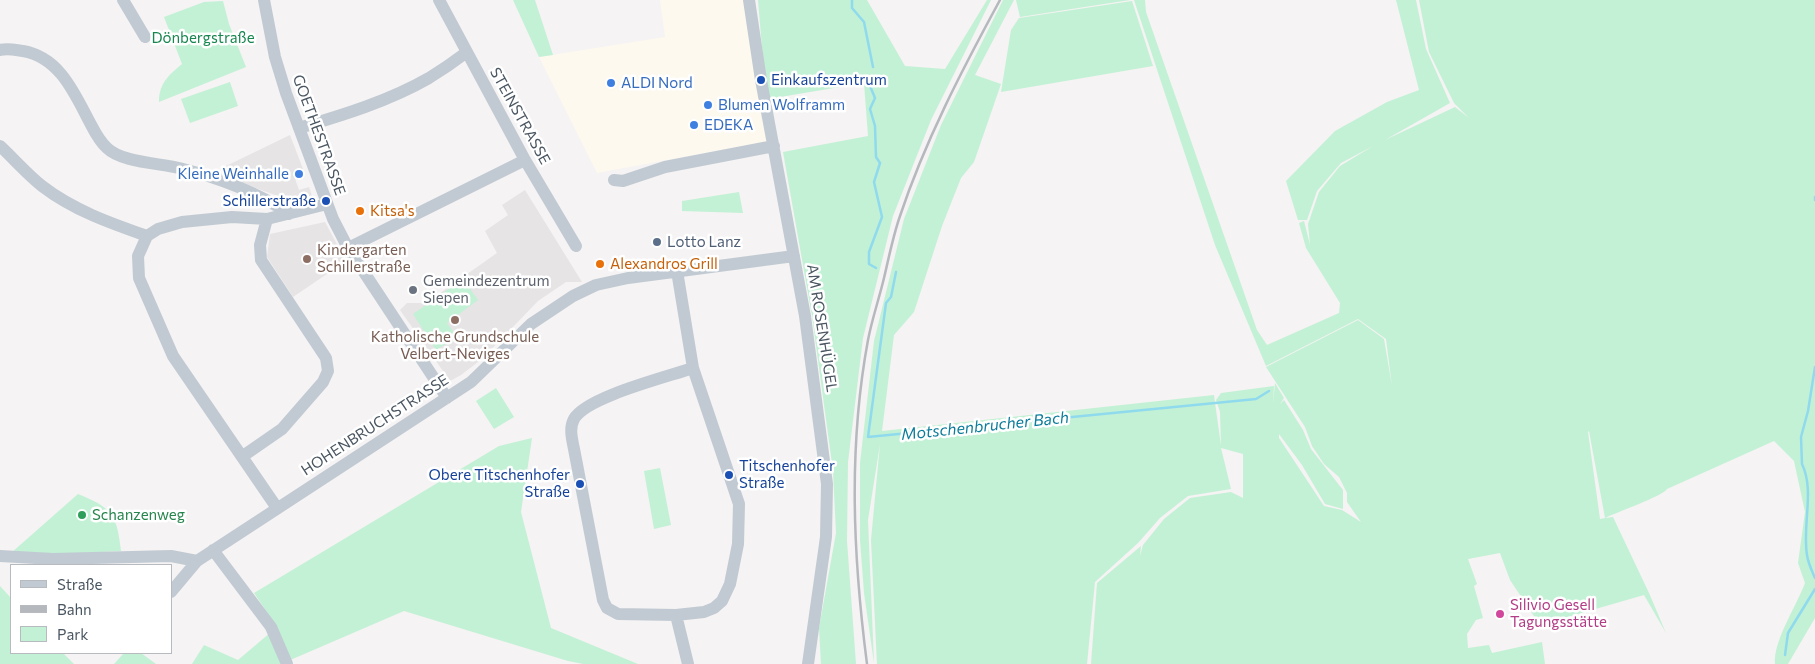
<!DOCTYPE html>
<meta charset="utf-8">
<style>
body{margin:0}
#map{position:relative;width:1815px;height:664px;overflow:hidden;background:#f5f3f3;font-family:Commissioner,sans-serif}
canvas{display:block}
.legend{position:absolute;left:10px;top:564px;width:162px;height:90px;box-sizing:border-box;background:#fff;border:1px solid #b7bbc0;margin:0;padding:6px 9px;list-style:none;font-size:15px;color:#4a5661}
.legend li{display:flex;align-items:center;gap:10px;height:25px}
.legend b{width:25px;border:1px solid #b7bbc0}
</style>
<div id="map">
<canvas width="1815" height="664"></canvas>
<ul class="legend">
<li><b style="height:6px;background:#c1cad2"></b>Straße</li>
<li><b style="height:6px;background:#b5b8bd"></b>Bahn</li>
<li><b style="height:14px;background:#c3f1d5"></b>Park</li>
</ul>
</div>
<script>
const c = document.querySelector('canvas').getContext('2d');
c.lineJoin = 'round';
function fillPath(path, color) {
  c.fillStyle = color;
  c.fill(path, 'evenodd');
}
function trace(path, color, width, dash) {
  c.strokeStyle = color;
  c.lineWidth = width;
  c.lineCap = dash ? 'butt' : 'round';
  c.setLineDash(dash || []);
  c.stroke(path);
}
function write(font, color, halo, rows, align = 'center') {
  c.font = font + ' Commissioner,sans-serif';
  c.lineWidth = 5;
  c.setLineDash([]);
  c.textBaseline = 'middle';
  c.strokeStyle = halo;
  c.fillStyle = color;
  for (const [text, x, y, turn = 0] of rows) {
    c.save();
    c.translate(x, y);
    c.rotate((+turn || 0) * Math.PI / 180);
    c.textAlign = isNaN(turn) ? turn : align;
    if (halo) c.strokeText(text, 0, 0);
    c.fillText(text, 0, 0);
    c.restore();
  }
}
fillPath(new Path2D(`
 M660,0H748L770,144L726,149L597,173L539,57L665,37Z`), '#fdf9ef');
fillPath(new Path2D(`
 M290,135L303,169L293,173L299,190L309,187L312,196L297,203L220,175L226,166Z
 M525,190L582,282H566L538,301L482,359L461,375L450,381L400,310L407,303H426L497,253L485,231L508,215L502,205Z
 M325,222L346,261L293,297L267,257L270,234Z`), '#e6e4e5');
fillPath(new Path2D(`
 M513,0H535L553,55L539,57Z
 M758,0H867L905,66L945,69L987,0H991L931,120L893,216L863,338L848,462L847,541L856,664H821L819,628L836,533L833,471L812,316L783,152L868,136L864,83L768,99L765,84Z
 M1003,0H1014L975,75L1001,84L974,162L961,178L942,226L914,312L894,335L882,431L1214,395L1221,446L1220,412L1216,400L1221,393L1274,386L1273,404L1275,383L1284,398L1280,404L1284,400L1303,430L1311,449L1343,490V509L1325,504L1302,465L1279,434V438L1324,506L1342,510L1361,522L1347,502V493L1339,477L1324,464L1312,446L1305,427L1266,367L1358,320L1384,339L1392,386L1386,339L1358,319L1266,366L1215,245L1134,0H1145L1146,12L1257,330L1267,345L1339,313L1340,303L1306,248L1299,223L1304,221L1310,245L1308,224L1319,192L1340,166L1373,146L1341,163L1317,191L1307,220H1298L1286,181L1335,131L1387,102L1419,90L1396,0H1416L1426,49L1450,103L1385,140L1455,107L1469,118L1454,103L1429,52L1419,0H1815V618L1788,664H1775C1773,641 1797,605 1805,583L1798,563L1805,512L1794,461L1774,441L1667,489C1663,496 1617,512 1605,518L1613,517L1649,593L1666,633L1644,595L1540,625L1529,623L1534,616L1510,580L1500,553L1468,559L1477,584L1474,586L1483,618L1476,620L1467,634L1468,648L1489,645L1492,653L1542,642L1545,664H1091L1097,583L1141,546L1140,556L1143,545L1164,519L1190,498L1231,492L1243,498V454L1221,448L1231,489L1188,496L1160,518L1138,543L1095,582L1087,664H877L871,540L880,444L868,520L874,663L864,593L860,540V463L874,341L904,219L941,125ZM1589,431L1605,518L1600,519L1588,432Z
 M1016,0H1130L1020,17Z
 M223,1L229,24L246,67L159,102C159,83 169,75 182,64L164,17L204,2Z
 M1132,1L1153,66L1001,92L1011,30L1019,18Z
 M230,82L238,106L190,123L181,99Z
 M739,192L743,213L682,211V201Z
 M463,279L478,300L447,323L457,337L436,350L413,314Z
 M496,388L514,417L494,429L476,401Z
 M532,438L521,512L551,628L638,664H583L568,661L404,611L281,664H192L204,645L238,660L277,627L254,593L499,446Z
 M660,468L671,525L654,529L644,471Z
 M78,494C112,508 117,514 121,551L63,554L11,553Z
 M0,586L11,598V653H63L74,664H0Z
 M124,653H141L156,664H114Z`), '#c3f1d5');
trace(new Path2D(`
 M852,0V8L864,22L873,67
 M874,77L870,86L875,98L870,109L875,126L876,157L880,163L874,182L882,217L869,252V264L876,268
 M1815,197V200
 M896,272L891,297L886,303L868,437L1256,399L1269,391
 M1815,367L1808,411L1801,437L1802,464C1815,491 1802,524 1807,555C1808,563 1812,571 1815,578
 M1785,655L1788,633L1815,589`), '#90daee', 2.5);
trace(new Path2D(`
 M123,0L145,37
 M264,0L275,57L286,93L333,219L348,248L447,398
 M439,0L525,160L576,246
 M749,0L761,80L805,316L827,484L826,537L808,664
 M0,50C8,48 15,50 23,51C58,57 73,90 88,119C94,130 98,140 107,148C122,163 162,163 183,169C216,177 262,194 289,214
 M299,128C343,115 389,101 429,78C442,70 455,61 467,52
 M0,146C14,159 27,174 42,186C73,210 110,223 147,236
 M614,180L623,181L665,167L774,146
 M348,248L525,160
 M677,271L693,368L739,504L738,544L730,584L722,601L714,608L704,612L676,615L618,614L607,608L603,600L574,449C572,439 569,428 574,419C586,397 667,377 693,368
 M243,456L282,429L323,382L328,371L326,358L261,260L260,245L267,219
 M277,508L173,356L139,278L138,256L147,236L158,229L182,222L232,217L267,219L327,204
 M213,550L271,627L287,664
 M0,556L53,559L171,556L197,561L471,382L531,324L573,296L596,285L628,278L794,256
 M171,592L197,561
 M676,615L688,664`), '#c1cad2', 12);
trace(new Path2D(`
 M867,664C853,556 848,448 868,340C872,319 879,299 884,278C889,257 893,236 900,216C925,141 962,70 1000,0`), '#b5b8bd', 2.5);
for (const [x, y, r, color] of [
 [761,80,5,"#1a4fb4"],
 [611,83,5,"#3f7fe0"],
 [708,105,5,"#3f7fe0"],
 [694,125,5,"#3f7fe0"],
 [299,174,5,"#3f7fe0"],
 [326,201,5,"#1a4fb4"],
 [360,211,5,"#e8710a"],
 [657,242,5,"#5c6f8a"],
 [307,259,5,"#8d6e63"],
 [600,264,5,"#e8710a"],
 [413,290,5,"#6b7280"],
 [455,320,5,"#8d6e63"],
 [729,475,5,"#1a4fb4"],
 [580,484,5,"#1a4fb4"],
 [82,515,5,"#2e9e5b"],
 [1500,614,5,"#d1479c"]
]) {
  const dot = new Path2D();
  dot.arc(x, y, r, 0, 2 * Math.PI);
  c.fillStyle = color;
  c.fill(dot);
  trace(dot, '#fff', 2);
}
write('15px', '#17864f', '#fff', [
 ["Dönbergstraße",203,38]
]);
write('15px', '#164399', '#fff', [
 ["Einkaufszentrum",771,80],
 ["Schillerstraße",316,201,"right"],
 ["Titschenhofer",739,466],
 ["Straße",739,483],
 ["Obere Titschenhofer",570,475,"right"],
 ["Straße",570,492,"right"]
], 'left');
write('15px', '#366cbe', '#fff', [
 ["ALDI Nord",621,83],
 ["Blumen Wolframm",718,105],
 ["EDEKA",704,125],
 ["Kleine Weinhalle",289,174,"right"]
], 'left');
write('15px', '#4a5661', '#fff', [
 ["STEINSTRASSE",520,116,61],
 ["GOETHESTRASSE",319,135,70],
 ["AM ROSENHÜGEL",822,328,81],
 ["HOHENBRUCHSTRASSE",375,425,-33]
]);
write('15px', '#c56008', '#fff', [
 ["Kitsa's",370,211],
 ["Alexandros Grill",610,264]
], 'left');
write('15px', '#4e5e75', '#fff', [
 ["Lotto Lanz",667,242]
], 'left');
write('15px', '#785e54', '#fff', [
 ["Kindergarten",317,250],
 ["Schillerstraße",317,267],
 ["Katholische Grundschule",455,337,"center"],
 ["Velbert-Neviges",455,354,"center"]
], 'left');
write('15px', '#5b616d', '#fff', [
 ["Gemeindezentrum",423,281],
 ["Siepen",423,298]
], 'left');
write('15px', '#27864d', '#fff', [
 ["Schanzenweg",92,515]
], 'left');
write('15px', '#b23c85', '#fff', [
 ["Silivio Gesell",1510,605],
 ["Tagungsstätte",1510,622]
], 'left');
write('italic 16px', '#0c7c9b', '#fff', [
 ["Motschenbrucher Bach",985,426,-6]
]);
</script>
